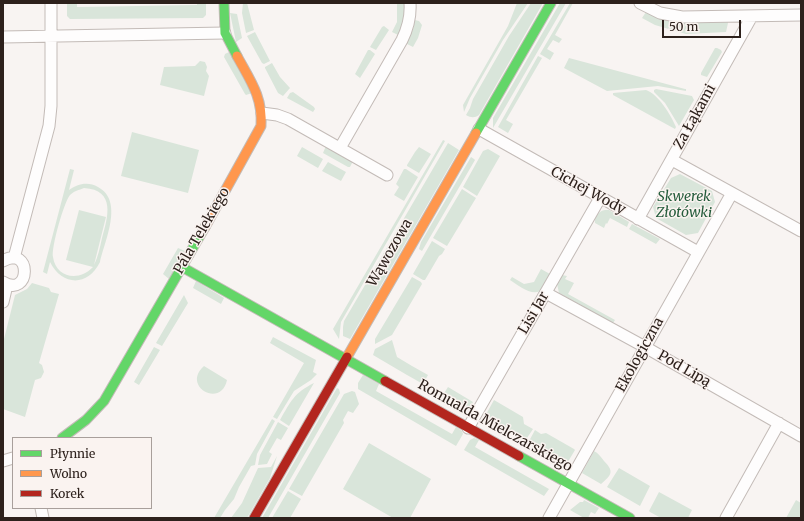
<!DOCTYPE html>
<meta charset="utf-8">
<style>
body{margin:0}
#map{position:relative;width:804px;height:521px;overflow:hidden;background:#f8f4f2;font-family:Merriweather,serif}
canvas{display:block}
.frame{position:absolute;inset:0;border:4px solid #2d211c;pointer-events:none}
.legend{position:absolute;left:12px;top:437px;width:140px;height:72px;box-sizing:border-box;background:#faf3f0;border:1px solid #a89f9b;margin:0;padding:5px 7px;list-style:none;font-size:12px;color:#2d211c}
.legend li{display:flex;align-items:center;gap:8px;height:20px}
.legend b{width:20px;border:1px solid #a89f9b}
.scale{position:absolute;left:662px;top:20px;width:79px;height:18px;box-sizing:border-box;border:2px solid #2d211c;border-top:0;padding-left:5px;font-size:12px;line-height:14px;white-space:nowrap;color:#2d211c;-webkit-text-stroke:3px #faf3f0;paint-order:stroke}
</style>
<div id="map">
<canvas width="804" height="521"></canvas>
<div class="frame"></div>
<ul class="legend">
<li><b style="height:5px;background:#63d668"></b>Płynnie</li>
<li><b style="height:5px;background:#ff974d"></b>Wolno</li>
<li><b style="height:5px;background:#b3261e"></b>Korek</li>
</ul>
<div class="scale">50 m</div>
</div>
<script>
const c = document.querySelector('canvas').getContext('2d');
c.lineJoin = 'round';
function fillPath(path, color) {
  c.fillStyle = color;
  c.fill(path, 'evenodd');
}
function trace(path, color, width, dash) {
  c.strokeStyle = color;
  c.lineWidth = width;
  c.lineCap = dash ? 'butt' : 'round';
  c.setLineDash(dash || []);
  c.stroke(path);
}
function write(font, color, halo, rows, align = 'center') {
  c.font = font + ' Merriweather,serif';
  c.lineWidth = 3;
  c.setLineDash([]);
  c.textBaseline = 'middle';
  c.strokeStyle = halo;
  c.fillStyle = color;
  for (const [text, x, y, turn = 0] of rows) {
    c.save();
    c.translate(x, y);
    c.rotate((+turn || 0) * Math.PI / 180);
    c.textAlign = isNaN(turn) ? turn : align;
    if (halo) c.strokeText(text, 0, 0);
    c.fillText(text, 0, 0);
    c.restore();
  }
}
fillPath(new Path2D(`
 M67,3H77V7L197,5V3H206V15L203,18L70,19L67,16Z
 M243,3H247L254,30L246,33L242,13Z
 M397,3H405L404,24L398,35L392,32L397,22Z
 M517,3H528L503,40L470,98L464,112L463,105L508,26Z
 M531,3H543L479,115C475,118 471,118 466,115L470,108L473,99L509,36Z
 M560,3H566L493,128V118Z
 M570,3H573L555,35L562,39L559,43L553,40L547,49L554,53L550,60L540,54Z
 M646,12C673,27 698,23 728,21V23L726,32L686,34L655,25L642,18Z
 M230,13L237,14L242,38L236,42Z
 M415,20L419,21L422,25L418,38L413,47L407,44V42L413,29Z
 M384,26L389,30L376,50L370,47L382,27Z
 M255,32L270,61L264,64L262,63L247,36Z
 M715,48H717L721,50L722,52L707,77L701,75V73Z
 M368,50H370L375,54L360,78L355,74Z
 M229,52L252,93L246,95L245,94L224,57L225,54Z
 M538,56L542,58L506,120L513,124L508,133L498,127Z
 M569,58L685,89H686V91L658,86L607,91L564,68Z
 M200,61L205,62L207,67L206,71L209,76L204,96L160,85L164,67L195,66Z
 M272,63L280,77L290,88L283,96L278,93L265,68V67Z
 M656,89L692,96L694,100L679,126L665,103L654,92V90Z
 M646,90C658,94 671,115 676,127L675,129L613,95V93Z
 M293,92L314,107L315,109L313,112L287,98L290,93Z
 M132,132L199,150L188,193L121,176Z
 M443,140L445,141L341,322L339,339L333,329Z
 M448,143L459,150L350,339L343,336V327L344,321Z
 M326,146L353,161L350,167H348L323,153Z
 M302,147L323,159L318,168L297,156Z
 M419,147L431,154L419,173L407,166V165L415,152Z
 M488,149L500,156L477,196L463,187L483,151Z
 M471,157L474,159L475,160L422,251L419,249L421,242Z
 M328,162L346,172L341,181L322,171Z
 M70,169L74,170L69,190C77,184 88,181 98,187C124,201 105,240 100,262C88,287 62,286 50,262L47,274L43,272ZM84,188C116,190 108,217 102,238C100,247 98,257 94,265L106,217L79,210L66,260L93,267C79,282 56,278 53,257C51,248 64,202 70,195C74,191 79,190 84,188Z
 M404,169H406L418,177L404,201L394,195L399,187L396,184Z
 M680,174L712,191L715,202L698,233L686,235L656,218L653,207L671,178Z
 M462,189L476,198L447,246L433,238Z
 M605,210H609L629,222L627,227L610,218L607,224L606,223L604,228L595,223C594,217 599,211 605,210Z
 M632,224L660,239L656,244L629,229Z
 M432,241L445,249L442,254L439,256L425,280H423L413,274Z
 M178,248L185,251L169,279L163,274Z
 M541,269L550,274L540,291C531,296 518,285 510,280L512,277L524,284L534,282Z
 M562,275L567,276L565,279L574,283L568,294L615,320L613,323L559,293L557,284Z
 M412,277L421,282L422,284L392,335L375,344V339Z
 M196,281L224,298L221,304L193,288Z
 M32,283L49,288L51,292L59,294L39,363L42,365L44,372L41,378L35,380L25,417L3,409V343L15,295L27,289Z
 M184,295L188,303L162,346L156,343Z
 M273,337L316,360L313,372L317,374L311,380L294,391L277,419L273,417L304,363L270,343Z
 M392,340L397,357L412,366L407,375L373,355L375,349Z
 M154,347L160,350L139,385L134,382Z
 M204,366L227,380C221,409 181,386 204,366Z
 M412,366L428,375L423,384L407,375Z
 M363,375L379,384L376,391L452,434L456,427L462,431L463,434L456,446L358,389V383Z
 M314,383L289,426L280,420C291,401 294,393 314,383Z
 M448,387L473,402L469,410L443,395Z
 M337,388L339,389L340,393L268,518H262Z
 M352,391L355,392L359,404L353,413L348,411L343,420L344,423L302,496L289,489L344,394Z
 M494,400L523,417L524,424L533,429L525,441L484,418Z
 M272,419L275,421L257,454L255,465L251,466L239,487L234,499L225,510L220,518H214Z
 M278,422L288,428L281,440L277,438L269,452L272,454L267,464L258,465L260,455Z
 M535,430L541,434L546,433L574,449L575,450L566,465L528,443Z
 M474,438L479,440L475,447L549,489L544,496L464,450L470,440Z
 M369,443L431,479L410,518H393L343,489Z
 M594,451C598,453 601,457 604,461C615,472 611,475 601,484L582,473Z
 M277,456L270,478L247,518H231L242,503L258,468L271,467Z
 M619,468L650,486L640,506L607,487Z
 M288,491L301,499L290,518H272Z
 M659,492L692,510L688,518H661L650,512L649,511Z
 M584,500L599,508L595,514L591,512L588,518H584L570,510L580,502H583Z
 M796,500L801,503V516L800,518H786Z`), '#d9e5da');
const street = new Path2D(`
 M640,3L660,13L682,17L801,15
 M3,37L225,33
 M262,113L277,115L288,119L387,175
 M479,129L698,252
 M340,148L402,40C408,28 411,17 410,3
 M672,160L801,231
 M638,219L752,16
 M14,258L49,126L51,106V3
 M3,261C32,244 31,299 3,282
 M546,293L645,347L801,436
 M3,302L7,285
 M468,428L600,198
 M3,461L13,458
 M41,508L43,518
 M549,518L732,193
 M726,518L779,423`);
const fast = new Path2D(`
 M224,3L225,33L237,56
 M476,133L551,3
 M182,267L385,381
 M62,438L86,420L104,401L205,227
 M519,456L630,518`);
const slow = new Path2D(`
 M205,227L261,126C263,97 250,80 237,56
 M347,357L476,133`);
const jam = new Path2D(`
 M385,381L519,456
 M254,518L347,357`);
trace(street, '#c3bbb7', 13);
trace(fast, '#c3bbb7', 11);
trace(slow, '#c3bbb7', 11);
trace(jam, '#c3bbb7', 11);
trace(street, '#fefdfd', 11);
trace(fast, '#63d668', 9);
trace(slow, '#ff974d', 9);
trace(jam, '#b3261e', 9);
write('14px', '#2d211c', '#faf3f0', [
 ["Za Łąkami",695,117,-61],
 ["Cichej Wody",588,191,29],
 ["Pála Telekiego",202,231,-60],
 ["Wąwozowa",390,253,-60],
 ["Lisi Jar",534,313,-60],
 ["Ekologiczna",640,355,-61],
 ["Pod Lipą",684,369,30],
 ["Romualda Mielczarskiego",495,426,29]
]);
write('italic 14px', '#245c3b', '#faf3f0', [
 ["Skwerek",684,197],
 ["Złotówki",684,213]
]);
</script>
